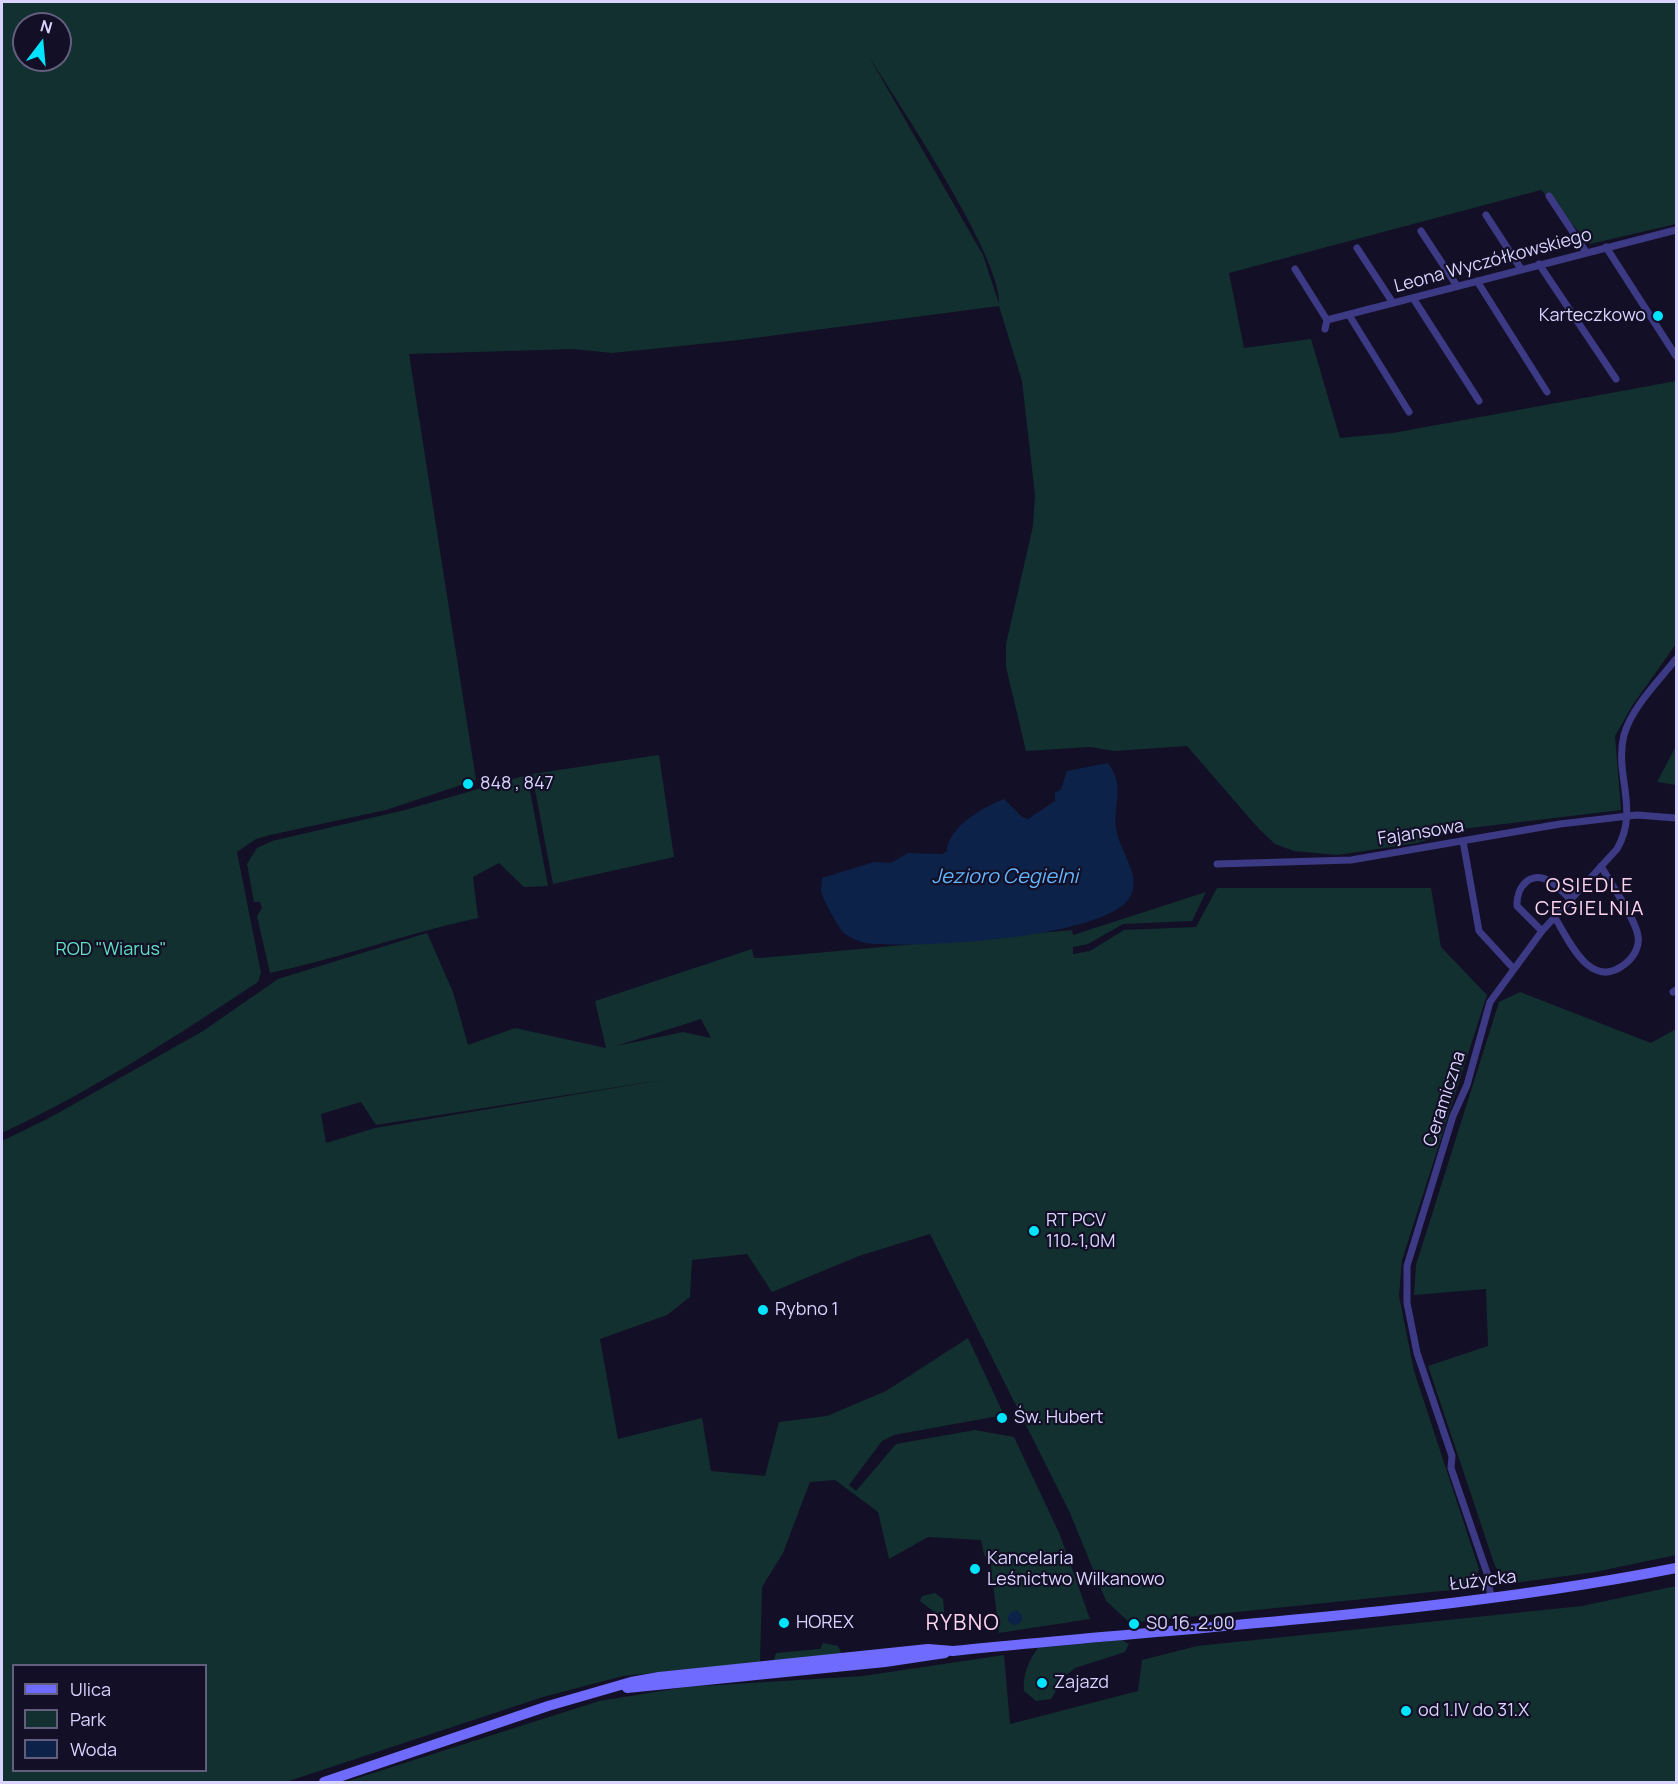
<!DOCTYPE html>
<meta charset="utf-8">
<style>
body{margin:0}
#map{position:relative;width:1678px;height:1784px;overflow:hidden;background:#130f26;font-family:Manrope,sans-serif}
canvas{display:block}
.frame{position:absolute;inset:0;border:3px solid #d9d4ff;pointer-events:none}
.legend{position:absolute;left:12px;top:1664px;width:195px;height:108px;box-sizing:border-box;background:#130f26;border:2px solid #625e7d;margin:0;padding:8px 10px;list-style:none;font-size:18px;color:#d9d4ff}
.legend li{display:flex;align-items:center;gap:12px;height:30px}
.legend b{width:30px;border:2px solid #625e7d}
.north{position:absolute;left:12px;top:12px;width:60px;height:60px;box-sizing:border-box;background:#130f26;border:2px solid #625e7d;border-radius:50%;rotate:16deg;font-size:16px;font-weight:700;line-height:24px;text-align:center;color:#d9d4ff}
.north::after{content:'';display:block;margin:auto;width:21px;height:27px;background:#00e5ff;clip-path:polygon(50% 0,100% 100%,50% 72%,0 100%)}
</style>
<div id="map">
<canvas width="1678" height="1784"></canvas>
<div class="frame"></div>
<ul class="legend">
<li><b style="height:8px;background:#6f6bff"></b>Ulica</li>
<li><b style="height:16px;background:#12302f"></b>Park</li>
<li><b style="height:16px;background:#0c2248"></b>Woda</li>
</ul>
<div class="north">N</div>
</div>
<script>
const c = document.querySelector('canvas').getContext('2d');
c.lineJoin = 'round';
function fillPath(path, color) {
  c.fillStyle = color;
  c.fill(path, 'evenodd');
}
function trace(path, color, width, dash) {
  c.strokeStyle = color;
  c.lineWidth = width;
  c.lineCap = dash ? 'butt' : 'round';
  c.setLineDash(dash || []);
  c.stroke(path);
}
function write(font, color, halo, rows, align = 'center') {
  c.font = font + ' Manrope,sans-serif';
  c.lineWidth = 4.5;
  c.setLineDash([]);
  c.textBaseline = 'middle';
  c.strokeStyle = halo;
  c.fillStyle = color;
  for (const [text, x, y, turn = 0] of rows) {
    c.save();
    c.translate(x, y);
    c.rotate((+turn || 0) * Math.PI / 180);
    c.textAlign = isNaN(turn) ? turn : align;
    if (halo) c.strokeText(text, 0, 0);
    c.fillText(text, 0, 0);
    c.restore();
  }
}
fillPath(new Path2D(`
 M2,2H1676V224L1590,244L1541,190L1229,273L1244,348L1311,339L1340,438L1393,433L1676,381V644L1632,706L1615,736L1621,810L1462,829L1417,843L1338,855L1294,851L1275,844L1259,829L1187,746L1114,751L1090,747L1026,751L1006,667V644L1033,526L1035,495L1022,381L999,306L739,340L612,353L573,349L409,354L476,780L386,810L270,835L256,839L237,852L261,973L258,982C175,1037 92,1091 2,1133ZM24,24H60V60H24ZM868,55C897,102 1002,257 999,304L983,255Z
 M1676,746V785L1657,782Z
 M659,755L674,857L553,884L532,774Z
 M527,775L548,886L524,887L499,863L473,877L478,918C408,933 340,958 270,973L257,916L262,908L260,902H254L247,864L257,848L272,841L405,810Z
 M1217,888H1431L1441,947L1487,995L1402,1260L1399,1296L1414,1371L1479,1569L1471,1588L1130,1623L1106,1601L1070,1513L930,1234L859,1256L772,1292L747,1254L692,1260L690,1297L667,1315L600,1339L618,1439L702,1418L711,1471L765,1476L779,1422L827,1416L886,1391L968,1338L1004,1415L894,1435L882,1441L849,1485L856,1491L896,1444L975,1430L1014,1437L1060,1535L1090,1619L999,1633L991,1567L984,1554L981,1540L928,1537L889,1559L878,1512L835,1480L810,1482L783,1553L762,1587L760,1662L623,1676L543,1697L286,1782H2V1141L51,1117L203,1031L278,979L427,933L453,992L468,1045L515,1028L606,1048L595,1001L752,949L754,958H760L1072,930L1073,935L1206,892L1192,921L1123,924L1088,944L1073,947V954L1090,951L1124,930L1196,927ZM701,1019L711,1038L683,1032L616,1046ZM668,1079L375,1128L326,1143L321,1114L361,1102L376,1125ZM14,1666H206V1770H14Z
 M1520,992L1651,1043L1676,1029V1555L1595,1572L1507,1584L1495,1566L1428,1366L1488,1346L1486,1289L1414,1295L1416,1265L1499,1002Z
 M1676,1586V1782H345L599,1701L686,1687L863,1676L1004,1655L1010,1724L1138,1691L1142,1660L1197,1646L1582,1606Z
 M935,1593L943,1599L945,1620L920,1601L922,1596Z
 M1122,1640L1129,1644L1125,1652L1075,1668L1064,1677L1051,1699L1036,1701L1024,1691C1022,1677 1029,1659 1038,1648Z
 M823,1643L838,1646L842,1654L773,1662L776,1653L820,1649Z`), '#12302f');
fillPath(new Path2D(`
 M1108,763C1127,788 1111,806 1117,833C1121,852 1139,873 1132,893C1117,939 910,949 866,943C860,942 851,938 845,934C840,931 822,898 821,891C821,887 822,882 822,878L874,862L891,863L908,853L942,854L947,851C948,827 983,807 1004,799L1022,817L1028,819L1055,801V793L1061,789L1067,771Z
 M1008 1618a7 7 0 1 1 14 0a7 7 0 1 1-14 0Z`), '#0c2248');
trace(new Path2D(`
 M1549,196L1586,252
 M1486,215L1521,269
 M1421,231L1457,286
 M1606,247L1676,356
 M1357,248L1393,303
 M1539,264L1616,379
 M1295,269L1327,320
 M1477,281L1547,392
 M1413,298L1479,401
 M1349,315L1409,412
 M1325,329L1327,320L1676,230
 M1463,841L1479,931L1513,968
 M1217,864L1351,860L1560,824L1637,815L1676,818
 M1554,916C1569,940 1590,992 1625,964C1634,957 1640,946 1638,936C1636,920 1610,882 1601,866
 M1542,931L1517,906C1516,887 1531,869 1551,882C1558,887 1564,893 1570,899
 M1673,992L1676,990
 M1491,1597L1487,1573L1451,1468L1452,1456L1417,1353L1407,1303V1266L1453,1116L1467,1085L1490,1002L1542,931L1617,849C1640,809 1614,775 1624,735C1632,707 1658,682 1676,659`), '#3d3a85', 7);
trace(new Path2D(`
 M627,1688L885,1662L945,1653
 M324,1782L548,1706L631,1682L659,1677L928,1649L953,1651C1194,1626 1438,1615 1676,1568`), '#6f6bff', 10);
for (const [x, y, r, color] of [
 [1658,316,6,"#00e5ff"],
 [468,784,6,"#00e5ff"],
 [1034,1231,6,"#00e5ff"],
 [763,1310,6,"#00e5ff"],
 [1002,1418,6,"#00e5ff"],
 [975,1569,6,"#00e5ff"],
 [784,1623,6,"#00e5ff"],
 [1134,1624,6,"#00e5ff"],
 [1042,1683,6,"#00e5ff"],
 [1406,1711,6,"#00e5ff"]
]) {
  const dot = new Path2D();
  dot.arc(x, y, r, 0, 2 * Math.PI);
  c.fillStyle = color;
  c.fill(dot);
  trace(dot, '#130f26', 2);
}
write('18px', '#d9d4ff', '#130f26', [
 ["Leona Wyczółkowskiego",1493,261,-15],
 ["Fajansowa",1421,833,-9],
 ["Ceramiczna",1445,1099,-72],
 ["Łużycka",1483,1581,-7]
]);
write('18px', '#d9d4ff', '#130f26', [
 ["Karteczkowo",1646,316,"right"],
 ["848 , 847",480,784],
 ["RT PCV",1046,1221],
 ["110 ̴ 1,0M",1046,1242],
 ["Rybno 1",775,1310],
 ["Św. Hubert",1014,1418],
 ["Kancelaria",987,1559],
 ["Leśnictwo Wilkanowo",987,1580],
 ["HOREX",796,1623],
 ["S0 16. 2.00",1146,1624],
 ["Zajazd",1054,1683],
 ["od 1.IV do 31.X",1418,1711]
], 'left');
write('18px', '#5fe0c0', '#130f26', [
 ["ROD \"Wiarus\"",111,950]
]);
write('italic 20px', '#62b6ff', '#130f26', [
 ["Jezioro Cegielni",1005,877]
]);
c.letterSpacing = '1.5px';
write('20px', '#ffd6f0', '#130f26', [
 ["OSIEDLE",1590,886],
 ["CEGIELNIA",1590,909]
]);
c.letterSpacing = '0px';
c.letterSpacing = '1.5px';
write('21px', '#ffd6f0', '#130f26', [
 ["RYBNO",963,1624]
]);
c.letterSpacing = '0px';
</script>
